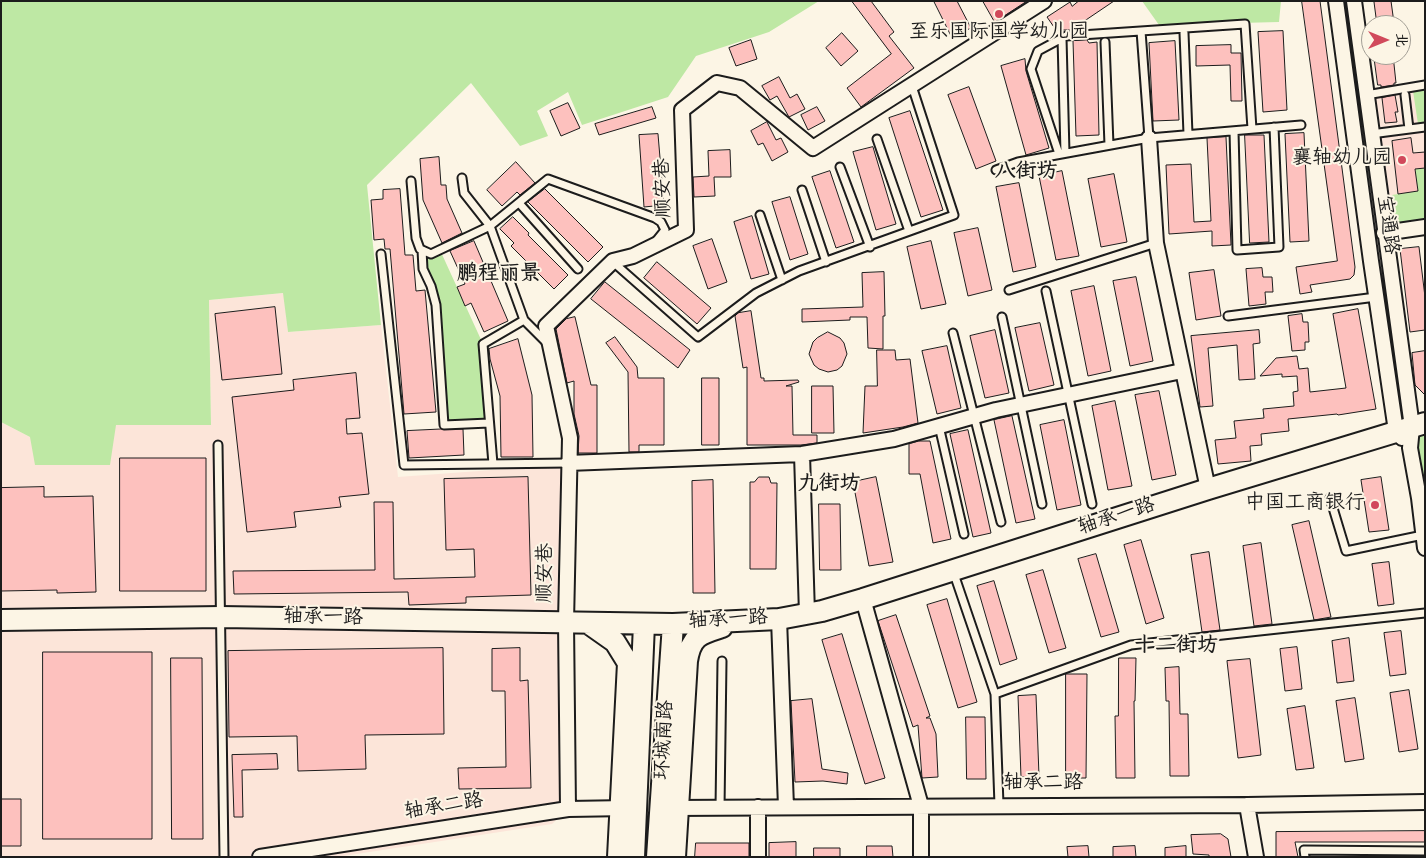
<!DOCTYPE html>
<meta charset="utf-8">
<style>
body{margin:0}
#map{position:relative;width:1426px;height:858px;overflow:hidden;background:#fcf5e5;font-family:"Indie Flower","LXGW WenKai TC",sans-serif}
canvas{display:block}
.frame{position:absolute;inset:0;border:2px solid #1c1c1c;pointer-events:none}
.north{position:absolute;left:1361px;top:15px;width:50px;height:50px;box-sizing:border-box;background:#fcf5e5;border:1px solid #a29e95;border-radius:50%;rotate:90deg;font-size:14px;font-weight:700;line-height:20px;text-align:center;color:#1c1c1c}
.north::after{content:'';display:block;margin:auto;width:18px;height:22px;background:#d1495b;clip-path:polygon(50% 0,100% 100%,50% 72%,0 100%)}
</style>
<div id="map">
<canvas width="1426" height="858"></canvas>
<div class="frame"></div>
<div class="north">北</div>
</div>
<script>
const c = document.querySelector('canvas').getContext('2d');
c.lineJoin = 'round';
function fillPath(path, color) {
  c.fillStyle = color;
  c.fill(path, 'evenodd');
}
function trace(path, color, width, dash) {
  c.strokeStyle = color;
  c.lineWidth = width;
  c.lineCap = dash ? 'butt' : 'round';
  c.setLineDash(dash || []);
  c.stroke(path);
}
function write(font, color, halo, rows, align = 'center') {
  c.font = font + ' "Indie Flower","LXGW WenKai TC",sans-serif';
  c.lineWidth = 4;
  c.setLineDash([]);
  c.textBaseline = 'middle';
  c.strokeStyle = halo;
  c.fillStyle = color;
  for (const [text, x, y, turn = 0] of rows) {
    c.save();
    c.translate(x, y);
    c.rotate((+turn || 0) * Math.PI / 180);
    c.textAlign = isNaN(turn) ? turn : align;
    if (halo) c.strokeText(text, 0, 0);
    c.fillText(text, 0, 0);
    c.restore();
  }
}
fillPath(new Path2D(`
 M1425,88V224L1388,229L1370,96Z
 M284,293L288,332L381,325L398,477L519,468L568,463V809L552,824L337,857H1V422L30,437L115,425H211L209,300Z`), '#fce5d9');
fillPath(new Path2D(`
 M1,1H819L769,32L696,56L668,97L582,125L568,92L537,111L548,136L520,146L471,83L367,185L381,325L288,332L283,293L209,300L211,425H116L110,465H35L30,437L1,422Z
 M1142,1H1281L1279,22L1159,25Z
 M1425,90V123L1418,124L1413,91Z
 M1425,168V222L1395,226L1392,195L1418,191L1415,169Z
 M422,250L431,254L440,250L483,344L489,423L444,425L436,305L423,269Z
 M1425,423V505L1410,448Z`), '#bee8a4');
const building = new Path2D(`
 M852,1H871L894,32L889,36L914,68L861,107L847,88L891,54Z
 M934,1H957L971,28L952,37Z
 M983,1H1027L995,22Z
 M1079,1H1114L1077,26L1080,30H1056L1047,17L1070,2L1072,6Z
 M1302,1H1320L1355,267L1354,275L1350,279L1310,285L1312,292L1300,294L1296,267L1337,261Z
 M1391,1L1394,23L1388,24L1389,25H1377L1374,2Z
 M1283,31L1287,110L1263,112L1258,32Z
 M842,33L858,51L841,66L826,48Z
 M751,40L757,59L736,66L729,48Z
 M1087,40L1089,43L1097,42L1099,135L1076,136L1073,41Z
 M1175,41L1179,120L1153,121L1149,43Z
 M1231,45V53H1241L1242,101H1231L1230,65L1196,66V46Z
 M1374,55H1393L1396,83H1394V85L1381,87V85H1378Z
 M1025,59L1026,71L1049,148L1026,155L1001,66Z
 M779,77L790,98L797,94L805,109L789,117L777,96L770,100L762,86Z
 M969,87L996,161L976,169L948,95Z
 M1395,95L1398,112H1395L1397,122L1385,123L1382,98Z
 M568,103L580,128L561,136L550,111Z
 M652,107L656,118L599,135L595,124Z
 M817,107L825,121L808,130L801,115Z
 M910,111L943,210L921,217L889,118Z
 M767,122L776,140L781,138L788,152L772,161L763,143L758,145L751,131Z
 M1304,133L1309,241L1290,242L1285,134Z
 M658,134L664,205L644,207L639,135Z
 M1245,135H1264L1269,242L1250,243Z
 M1226,137L1231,245L1212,246V231L1169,234L1166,165L1191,164L1194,222L1211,221L1207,138Z
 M1411,138L1413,153L1425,152V168L1415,169L1418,191L1398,194L1392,141Z
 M873,147L896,224L876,230L853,152Z
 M730,150L731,177H714L715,196L694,197L693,177L709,176L708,151Z
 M439,157L441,185H446L447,199L462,233L442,243L423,200L420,159Z
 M516,162L535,183L520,195L517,192L502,206L487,190Z
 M830,171L854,242L836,248L812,177Z
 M1062,171L1079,256L1056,260L1039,176Z
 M1114,174L1127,242L1101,247L1088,179Z
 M1019,183L1036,267L1013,272L996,187Z
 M400,189L405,255H413L416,291L425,290L436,412L404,414L390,249H385L384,239L374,240L371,200L383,199V190Z
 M545,189L603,247L588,262L528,202Z
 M790,197L808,254L790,260L772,202Z
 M752,216L769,274L751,279L734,222Z
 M513,217L529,233L528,235L568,275L554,289L511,246L514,243L500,229Z
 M978,228L992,290L968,296L954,233Z
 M712,239L727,282L708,289L693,246Z
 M474,241L508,321L484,332L471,303L465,306L457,287L465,284L450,251Z
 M931,241L946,304L921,309L907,247Z
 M1419,247L1425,297V330L1410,332L1400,249Z
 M657,262L711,308L697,324L644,278Z
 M1262,268L1263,277H1272L1273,292H1265L1266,304L1249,306L1246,269Z
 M1214,270L1221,316L1196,320L1189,273Z
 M884,272L885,316H883V349L868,348L867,317H850V320L802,322V309L863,307L862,273Z
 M1136,277L1153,361L1130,366L1113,281Z
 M605,282L690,350L678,368L591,299Z
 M1094,286L1111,371L1088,376L1071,291Z
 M275,307L282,374L222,380L215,314Z
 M1358,309L1376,409L1338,415L1337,414L1288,419L1289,431L1261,434L1262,445L1250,446L1251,461L1218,464L1215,440L1236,438L1234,421L1264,418L1263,409L1294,406L1293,392L1298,391L1297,376L1282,377V374L1260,376L1276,358L1297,356L1299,369L1308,368L1310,392L1346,388L1333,314Z
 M751,311L761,378H764V381L798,380L799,382L786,386H792L793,435H817V443L801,445H747V367L743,368L735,316L738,313Z
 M1302,314L1303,322H1308L1309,342H1305V350L1292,351L1288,316Z
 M575,317L591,385H597V453H578L579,436L574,414V381L567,383L556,329L566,319Z
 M1040,323L1054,385L1029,391L1015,328Z
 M995,330L1009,393L985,398L970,336Z
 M1259,330L1260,343L1253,344L1255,379L1239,380L1237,345L1208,348L1213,406L1200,407L1191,336Z
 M828,332L840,338L844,343L847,354L842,366L837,370L828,372L819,369L814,365L809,354L813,342L817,338Z
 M615,337L637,367L638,378H664V445H639V452H629L628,372L606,343Z
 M518,339L532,395L533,457H501L500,396L490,359L489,349Z
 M947,346L961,408L937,414L922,351Z
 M877,350H895L896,360L910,359L918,423L903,427L863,433L865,386H877Z
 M1425,351V395L1415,385L1412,353Z
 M356,373L360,418L346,419L347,434L362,433L369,494L339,497L341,507L294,512L296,527L247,532L232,397L294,390L293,380Z
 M702,378H719V445H702Z
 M812,386H833L834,433H812Z
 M1159,391L1176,475L1152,480L1135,395Z
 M1115,401L1132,486L1108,490L1092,406Z
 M1012,416L1035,519L1016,523L994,420Z
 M1064,420L1081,505L1057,510L1040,425Z
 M441,429H463L464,455L409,458L407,431Z
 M968,430L991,533L973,537L950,434Z
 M919,441H930L951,539L933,543L920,474H909V444Z
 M120,458H206V591H120Z
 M528,477L531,595L466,597V603L409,605L408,592L234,594L233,571L375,570L374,502H393L394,579L475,577L474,549L446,550L444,479Z
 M759,477H769L771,483H777L776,569H750V482H754Z
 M876,477L893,562L869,566L853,482Z
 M1381,477L1389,530L1369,532L1361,480Z
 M713,480L715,593H693L692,481Z
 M44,487V497L93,496L96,592L57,593V590L1,591V488Z
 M819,504H840L841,570H820Z
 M1309,521L1331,617L1314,620L1292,525Z
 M1141,540L1164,618L1146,624L1124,545Z
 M1261,543L1272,624L1254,626L1243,546Z
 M1209,552L1220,630L1202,632L1191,555Z
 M1096,554L1119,632L1101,637L1078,559Z
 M1389,562L1394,604L1378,606L1372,564Z
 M1043,570L1066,648L1049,653L1026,575Z
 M994,581L1017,659L1000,665L977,586Z
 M947,599L977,702L958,708L927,605Z
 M896,615L930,716L926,718H930L936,734L938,777L922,778L918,725L913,727L878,621Z
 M1401,631L1406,674L1390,676L1384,633Z
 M842,634L885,778L865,784L822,640Z
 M1349,638L1354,681L1337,683L1332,641Z
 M1297,647L1302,689L1285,691L1280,649Z
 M443,648L444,734L365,735L366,769L298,771L297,736L229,737L228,651Z
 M520,648V681L528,680L531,788L459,789L458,768L506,767L505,691H492V649Z
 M43,652H152V839H43Z
 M171,658H202L203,839H172Z
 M1119,658H1136L1135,701H1134L1135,778H1116L1115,716H1118Z
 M1250,659L1261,755L1238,758L1227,661Z
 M1179,667L1180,714H1188L1189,776H1170L1169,701H1166L1165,668Z
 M1066,674H1087L1086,778H1066Z
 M1409,690L1418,749L1399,752L1390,693Z
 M1036,695L1039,776L1021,777L1018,696Z
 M1355,698L1364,759L1345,762L1336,701Z
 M812,699L822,769L848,773L847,784L823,781L795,782L791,701Z
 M1305,706L1314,768L1296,770L1287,709Z
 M966,717H985L986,779H967Z
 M277,754L278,769L242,770L243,817H234L232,755Z
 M1,799H21V846H1Z
 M1425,831V842H1295L1298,857H1276V832Z
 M1221,834L1228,839L1231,857H1209V855L1193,854L1191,835Z
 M796,842V857H769V843Z
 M696,843H749V857H695Z
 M867,846H892L893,857H867Z
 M1088,846L1089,857H1068L1067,847Z
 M1135,846L1136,857H1113V847Z
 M1186,846V857H1165V848Z
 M814,848H840V857H814Z`);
fillPath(building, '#fdc1be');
trace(building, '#1c1c1c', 1);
const lane = new Path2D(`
 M1141,31L1149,138
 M1184,33L1188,134
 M1062,38L1065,153
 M1105,42L1109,145
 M1366,95L1425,85
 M1405,95L1409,129
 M1234,131L1237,250L1279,247L1274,127
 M1371,134L1425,127
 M877,139L909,231
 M1059,154L1031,69L1038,51L1066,36L1245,24L1252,129
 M840,167L870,247
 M996,170L1018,162L1149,138L1301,125
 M462,178L464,193L490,226L524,320
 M411,181L416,238L420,249L431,254L490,226L548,179L655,218L661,222L665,230L657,240
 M802,190L826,262
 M519,203L578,269
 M760,215L782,280
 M422,250L423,269L431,286L436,305L444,425L489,423
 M381,254L404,465L568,463
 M613,262L698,337L756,293L799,271L954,215L912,86
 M1009,290L1156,243
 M1046,291L1092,504
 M1228,316L1376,297
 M1002,317L1042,504
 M953,333L1001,522
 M939,426L964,534
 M218,445L224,857
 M493,464L483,344L524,320L547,343
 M1330,498L1346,551L1423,535
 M953,571L995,694
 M999,805L995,694L1131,645L1425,613
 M720,808L722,661
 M1305,857L1304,850L1425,851`);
const street = new Path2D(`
 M1336,1L1371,261L1396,431L1402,438
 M1354,1L1412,427L1410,448L1419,498L1425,548
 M1149,138L1156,243L1208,489
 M1384,233L1425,227
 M802,454L807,614
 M568,463L802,454L894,439L996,410L1182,371
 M863,599L921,806V857
 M779,619L786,807
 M1247,805L1256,857
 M758,807V857
 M671,808L1247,805L1425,802
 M568,809L566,622L570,438L546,326L613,261L633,256L686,230L682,110L717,83L740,88L813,148L1044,1
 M260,857L568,809L628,808`);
const secondary = new Path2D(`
 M1,620L221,617L673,624L779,619L822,611L863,599L1208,489L1425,423
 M588,623L615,642L628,663L618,857
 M634,857L644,624
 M657,857L673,624
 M675,857L687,661C691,636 700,634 722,627`);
trace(lane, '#1c1c1c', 11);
trace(street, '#1c1c1c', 18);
trace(secondary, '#1c1c1c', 24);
trace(lane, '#fcf5e5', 7);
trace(street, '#fcf5e5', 14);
trace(secondary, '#fcf5e5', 20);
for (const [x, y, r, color] of [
 [999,14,5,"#d1495b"],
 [1402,160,5,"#d1495b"],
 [1375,505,5,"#d1495b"]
]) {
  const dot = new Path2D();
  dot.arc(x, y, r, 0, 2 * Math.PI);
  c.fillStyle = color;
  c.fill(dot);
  trace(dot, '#fcf5e5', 2);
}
write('20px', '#1c1c1c', '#fcf5e5', [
 ["至乐国际国学幼儿园",999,34,"center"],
 ["襄轴幼儿园",1392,160],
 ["中国工商银行",1365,505]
], 'right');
write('20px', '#1c1c1c', '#fcf5e5', [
 ["顺安巷",665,188,-92],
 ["宝通路",1386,225,82],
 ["轴承一路",1117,518,-18],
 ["顺安巷",547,573,-89],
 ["轴承一路",323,619,1],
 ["轴承一路",728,621,-3],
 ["环城南路",666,740,-87],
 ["轴承二路",1043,785],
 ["轴承二路",444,808,-9]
]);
write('bold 21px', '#1c1c1c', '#fcf5e5', [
 ["八街坊",1026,174],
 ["鹏程丽景",499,276],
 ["九街坊",829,486],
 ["十二街坊",1176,648]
]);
</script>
